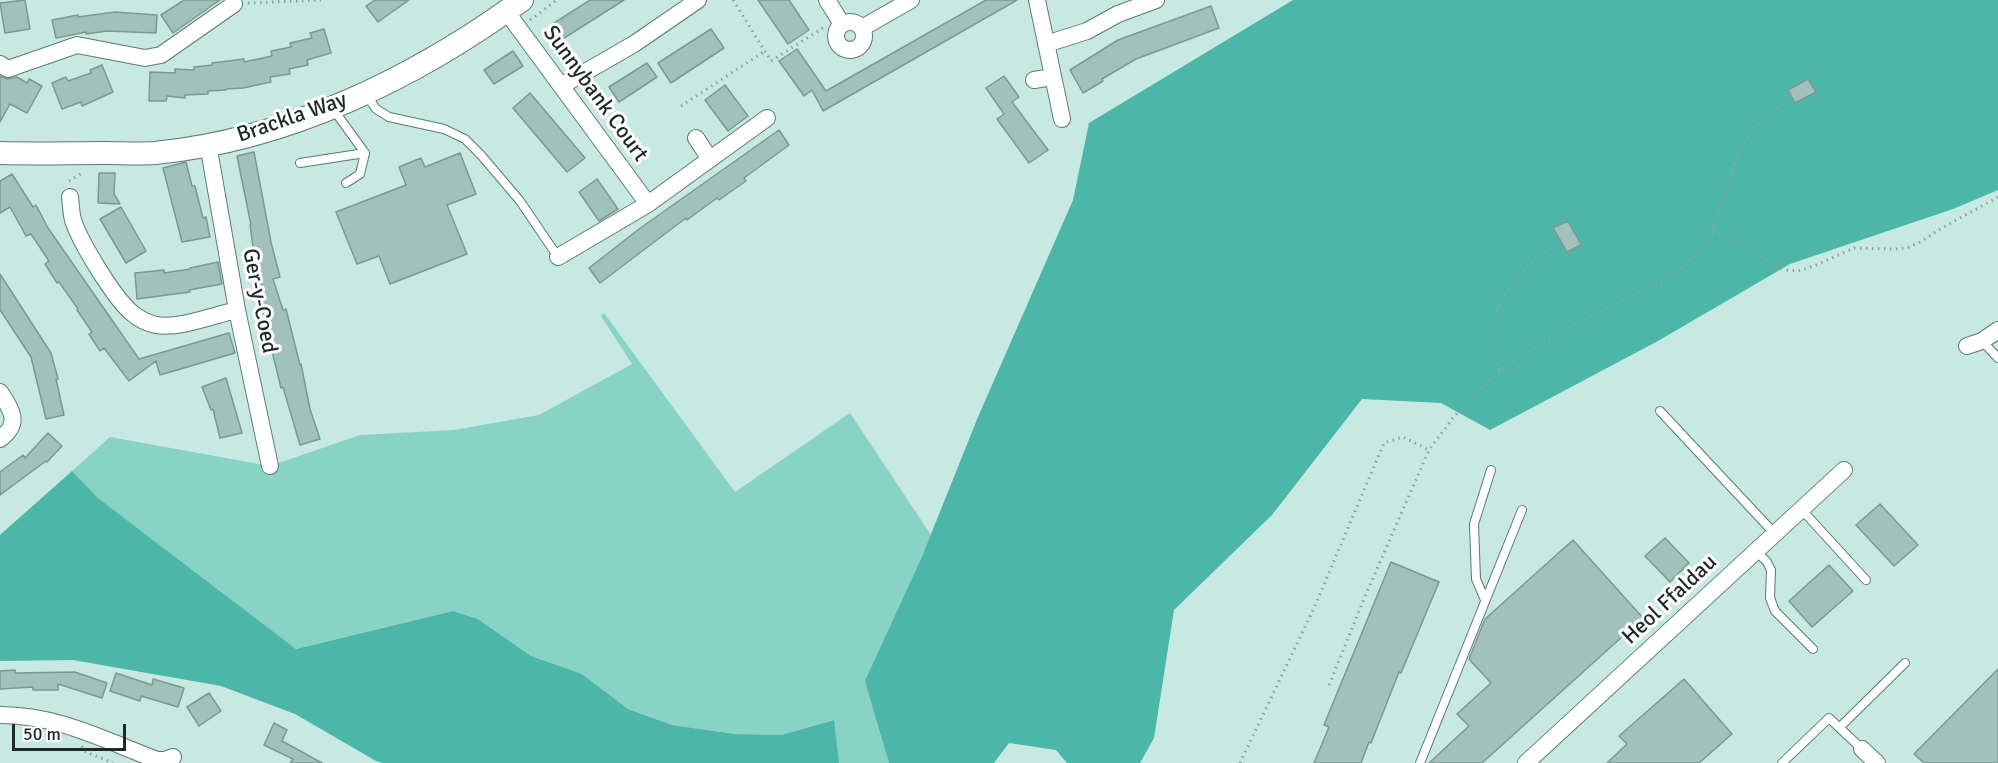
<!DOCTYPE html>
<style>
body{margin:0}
#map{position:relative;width:1998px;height:763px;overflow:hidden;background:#c8e8e2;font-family:Signika,sans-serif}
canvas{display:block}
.scale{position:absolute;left:12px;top:724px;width:114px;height:27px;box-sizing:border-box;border:3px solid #1e2a28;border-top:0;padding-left:8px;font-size:18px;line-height:21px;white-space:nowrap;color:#1e2a28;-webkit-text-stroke:4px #fff;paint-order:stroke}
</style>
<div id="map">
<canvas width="1998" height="763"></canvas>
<div class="scale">50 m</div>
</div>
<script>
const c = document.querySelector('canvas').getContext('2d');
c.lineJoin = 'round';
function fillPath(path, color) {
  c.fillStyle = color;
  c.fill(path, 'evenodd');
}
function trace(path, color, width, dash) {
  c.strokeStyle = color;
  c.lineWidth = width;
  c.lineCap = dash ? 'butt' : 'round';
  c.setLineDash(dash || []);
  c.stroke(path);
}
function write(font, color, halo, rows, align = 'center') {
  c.font = font + ' Signika,sans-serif';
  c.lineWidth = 6;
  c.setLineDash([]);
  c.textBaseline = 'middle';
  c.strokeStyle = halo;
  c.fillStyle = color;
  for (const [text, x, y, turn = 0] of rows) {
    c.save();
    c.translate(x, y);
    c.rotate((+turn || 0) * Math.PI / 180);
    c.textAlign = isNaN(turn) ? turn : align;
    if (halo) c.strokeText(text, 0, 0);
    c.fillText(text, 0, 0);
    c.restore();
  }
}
fillPath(new Path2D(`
 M604,313L735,492L850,413L931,535L921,559L880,728L889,763H839L833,720L781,735L735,734L672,725L628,709L582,674L531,656L478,619L453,611L296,649L98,498L72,471L110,437L270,466L360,435L454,430L539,415L632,364L601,316Z`), '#88d2c6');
fillPath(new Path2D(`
 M1293,0H1998V190L1953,209L1790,264L1658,341L1490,430L1441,403L1362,399L1272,515L1174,610L1154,738L1140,763H1067L1056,750L1009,743L994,763H889L865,681L921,559L978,417L1073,200L1089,123Z
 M72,471L98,498L296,649L453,611L478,619L531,656L582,674L628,709L672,725L735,734L781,735L834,720L839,763H383L376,761L295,714L221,686L73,660L0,661V535Z`), '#4cb7a8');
const building = new Path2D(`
 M25,0L30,29L5,33L0,3Z
 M184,0H220L173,33L161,15Z
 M375,0H409L378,22L366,6Z
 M590,0H624L561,40L551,25Z
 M758,0H789L809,30L788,44Z
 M986,0H1017L823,111L812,90L804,96L779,61L797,49L826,91Z
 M1211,6L1219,28L1136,59L1102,79L1103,81L1083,93L1070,70L1118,40Z
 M115,12L157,15L156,33L107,31L86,34V32L56,38L52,20L78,15V17Z
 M324,29L331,53L307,60L308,65L289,69L290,74L270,77L271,82L243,88L226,89V90L208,91V94L185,95V98L167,96L166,101H149L150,72L175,73V69L194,70V67L212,65V63L244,59V62L272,56L271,51L291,47L290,43L312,38L310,33Z
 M711,29L724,48L671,83L658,63Z
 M513,51L523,66L494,84L484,70Z
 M647,63L657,77L619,102L609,87Z
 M102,65L113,92L82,106L81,102L62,109L52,83L66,77L68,81L91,73L90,70Z
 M0,76L7,79L17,77L27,83L29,79L42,86L27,113L10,104L0,122Z
 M1004,76L1019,97L1012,102L1048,150L1029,163L997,119L1004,114L986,88Z
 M1808,79L1816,92L1795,103L1788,90Z
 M725,85L748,116L728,131L705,100Z
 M530,93L585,158L567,172L513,108Z
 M779,130L789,145L744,178L746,181L719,200L717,198L687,220L686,218L600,283L589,268L639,229Z
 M254,152L271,242L280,277L273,279L283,310L286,309L300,365L301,364L310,409L320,439L300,445L283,387L281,388L269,339H271L256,289L262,287L255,261L250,225H251L237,156Z
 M460,153L476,194L447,205L467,254L390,284L379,256L357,264L336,212L406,185L399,167L421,158L425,167Z
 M186,162L192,186H195L203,218L206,217L210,237L182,242L163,168Z
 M99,173H115L114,194L120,204L98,203Z
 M12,174L33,207L36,205L48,228L139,359L229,333L235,353L160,375L156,361L129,381L104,348L100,351L89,334L92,332L77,310L78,309L59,282L57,283L45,264L49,261L31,234L26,236L10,207L0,213V181Z
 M597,179L618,209L599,221L579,192Z
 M121,207L146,251L126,263L100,219Z
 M1568,221L1581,245L1567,252L1553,228Z
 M218,262L222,284L189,290L190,292L137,299L135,273L164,270V273L190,269V268Z
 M0,274L51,353L58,379H56L64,415L46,419L31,357L0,310Z
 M226,378L242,433L220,438L213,409L211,410L202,387Z
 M48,433L62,446L47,462L46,461L0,495V472L23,455L25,458Z
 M1880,504L1918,545L1894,566L1856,525Z
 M1665,538L1689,563L1670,582L1645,556Z
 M1573,540L1643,618L1482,763H1429L1469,726L1457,714L1491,683L1469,659L1485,619Z
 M1391,562L1439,582L1401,673L1399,672L1371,743L1369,742L1361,763H1314L1329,727L1324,725Z
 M1829,565L1853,591L1812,627L1789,601Z
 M1998,669V763H1924L1914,754Z
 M15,670V673L75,672L107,683L102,698L58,684V690H33V687L0,689V671Z
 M116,673L152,685L153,679L184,688L178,707L141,696L140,701L110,691Z
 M1684,679L1732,734L1699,763H1607L1627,744L1619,736Z
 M209,693L221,711L199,726L187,707Z
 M274,723L287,730L282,741L322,763H290L293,759L264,745Z`);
fillPath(building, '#a2c1bb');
trace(building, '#7b9994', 1.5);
const lane = new Path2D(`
 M365,93L376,109L389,117L444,129L465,139L481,155L520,201L558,257
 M333,109L365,153L360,174L346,183
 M300,163L365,153
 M1982,341L1998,358
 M1660,411L1775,534
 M1802,510L1866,580
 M1756,551L1767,562L1771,570L1770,598L1775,611L1813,649
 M1485,600L1476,579L1474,524L1491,470
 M1840,727L1905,663
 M1420,763L1522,510
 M1782,763L1829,718L1862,749`);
const street = new Path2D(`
 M827,0L842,24
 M1037,0L1062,119
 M506,11L648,204
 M836 36a14 14 0 1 1 28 0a14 14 0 1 1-28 0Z
 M862,28L911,0
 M1046,44L1087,31L1118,14L1156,0
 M0,64L8,69L77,45L145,58L161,55L234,4
 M1034,80L1053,77
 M561,86L634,44L698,0
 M696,138L710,159
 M208,144L237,310L270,466
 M70,197C71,204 71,213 73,220C80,242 114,298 132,313C139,319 147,323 156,325C180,329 214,315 237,310
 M558,257L648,204L767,118
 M1967,346L1982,341L1998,330
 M0,392C12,411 21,423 0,439
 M0,715C58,715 104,740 157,760H165L173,757
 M1862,749L1877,763
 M1526,763L1844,470`);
const secondary = new Path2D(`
 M0,153C35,154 70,153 105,153C122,153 139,154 155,153C288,140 415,78 522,0`);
trace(lane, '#5b7973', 10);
trace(street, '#5b7973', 18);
trace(secondary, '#5b7973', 24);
trace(new Path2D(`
 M733,0L771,61L826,26
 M248,3L321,0
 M530,20L557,0
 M681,106L765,51
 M69,181L84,172
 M1713,230L1785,270L1798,271L1814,266L1854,248L1893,249L1907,248L1920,242L1942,228L1998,197
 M1500,369C1473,334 1511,277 1541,255C1547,250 1555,247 1562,243
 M1329,685L1366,594L1429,450L1453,418L1475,393L1501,370L1530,350L1577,324L1675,275L1696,254L1713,230L1741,145L1762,120L1790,99
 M82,746L84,751L113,763
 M1240,763L1314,608L1384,443L1403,437L1429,450`), '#8ca4a0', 3, [1.5, 4.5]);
trace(lane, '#fff', 8);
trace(street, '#fff', 16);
trace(secondary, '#fff', 22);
write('22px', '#1e2a28', '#fff', [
 ["Sunnybank Court",595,94,54],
 ["Brackla Way",292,118,-19],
 ["Ger-y-Coed",259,301,79],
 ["Heol Ffaldau",1670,600,-43]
]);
</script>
